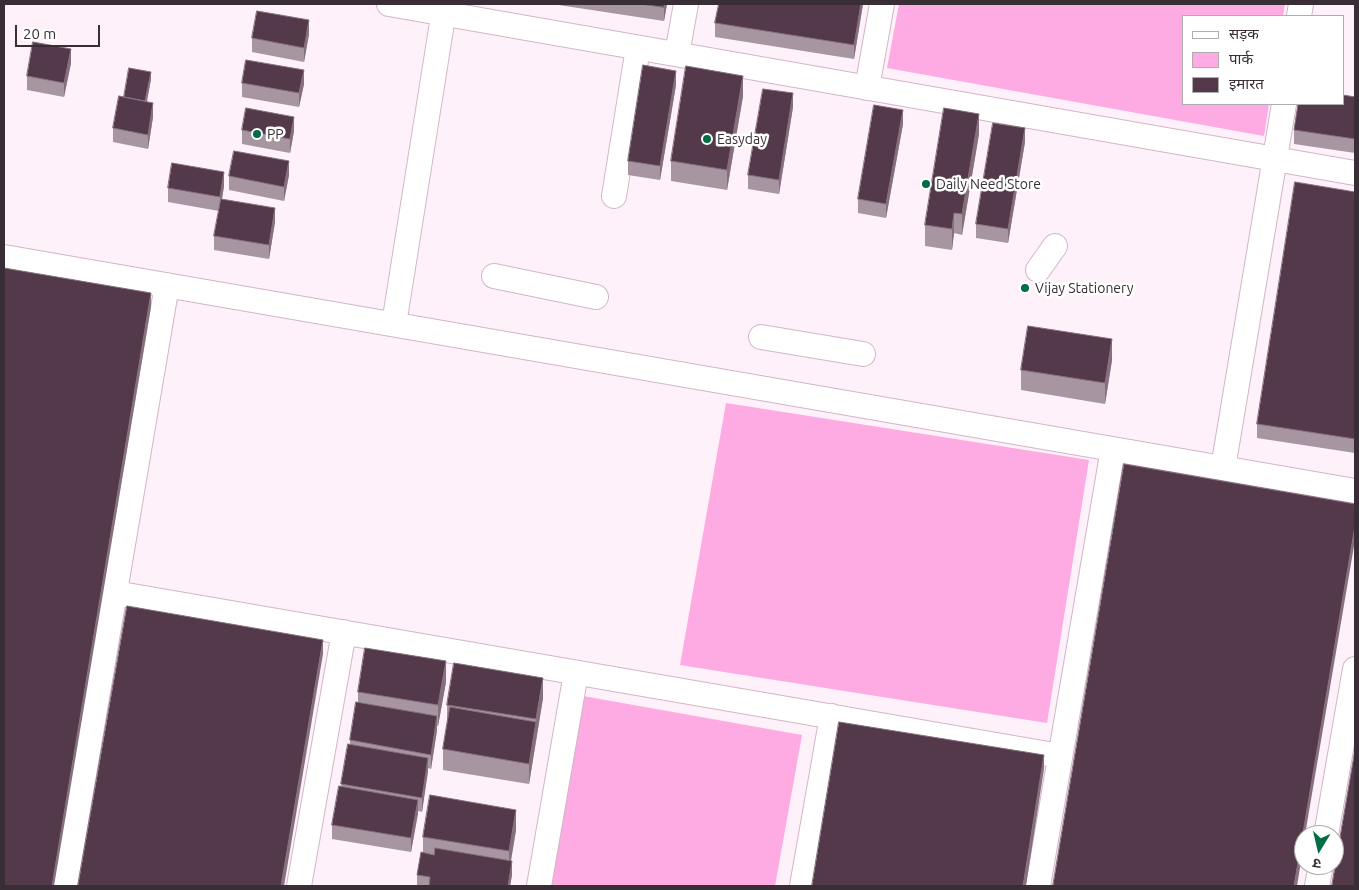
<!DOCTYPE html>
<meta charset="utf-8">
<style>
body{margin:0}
#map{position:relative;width:1359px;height:890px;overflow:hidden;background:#fef1f9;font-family:Ubuntu,"Noto Sans Devanagari",sans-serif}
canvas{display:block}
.frame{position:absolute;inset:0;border:5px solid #3a2e36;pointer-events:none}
.legend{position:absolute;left:1182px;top:15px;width:162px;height:90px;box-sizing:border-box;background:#fff;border:1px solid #b0abaf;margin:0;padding:6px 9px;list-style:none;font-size:15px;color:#3a2e36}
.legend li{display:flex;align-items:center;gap:10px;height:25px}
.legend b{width:25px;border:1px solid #b0abaf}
.north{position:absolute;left:1294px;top:825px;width:50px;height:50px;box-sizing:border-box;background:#fff;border:1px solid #b0abaf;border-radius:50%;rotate:189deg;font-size:14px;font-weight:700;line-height:20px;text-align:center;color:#3a2e36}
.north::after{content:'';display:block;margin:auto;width:18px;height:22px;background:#006d45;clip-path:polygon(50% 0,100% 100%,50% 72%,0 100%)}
.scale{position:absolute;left:15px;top:25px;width:85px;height:22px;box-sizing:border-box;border:2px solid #3a2e36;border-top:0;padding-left:6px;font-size:15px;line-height:18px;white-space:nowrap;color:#3a2e36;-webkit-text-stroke:4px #fff;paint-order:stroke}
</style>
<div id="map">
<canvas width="1359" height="890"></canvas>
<div class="frame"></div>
<ul class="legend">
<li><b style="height:6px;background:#fff"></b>सड़क</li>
<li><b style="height:14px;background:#feabe3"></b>पार्क</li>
<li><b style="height:14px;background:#53394a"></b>इमारत</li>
</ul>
<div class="north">उ</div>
<div class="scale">20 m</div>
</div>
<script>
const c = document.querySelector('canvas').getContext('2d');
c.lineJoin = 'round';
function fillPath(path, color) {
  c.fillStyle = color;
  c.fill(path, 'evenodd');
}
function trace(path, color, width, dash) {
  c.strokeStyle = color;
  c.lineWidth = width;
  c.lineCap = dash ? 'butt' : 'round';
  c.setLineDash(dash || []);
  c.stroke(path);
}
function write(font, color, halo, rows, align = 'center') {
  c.font = font + ' Ubuntu,sans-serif';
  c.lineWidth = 5;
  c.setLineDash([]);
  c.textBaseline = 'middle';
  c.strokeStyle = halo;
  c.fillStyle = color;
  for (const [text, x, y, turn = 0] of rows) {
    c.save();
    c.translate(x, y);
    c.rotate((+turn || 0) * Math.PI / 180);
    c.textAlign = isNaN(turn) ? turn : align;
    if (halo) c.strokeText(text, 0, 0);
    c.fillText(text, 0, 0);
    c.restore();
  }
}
fillPath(new Path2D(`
 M899,4H1285L1283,16H1183V104H1269L1264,136L887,68Z
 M726,403L1089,460L1047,723L680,665Z
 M583,696L802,735L775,886H549Z`), '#feabe3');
const street = new Path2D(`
 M389,4L1355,173
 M1299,16L1301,4
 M677,54L686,4
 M867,88L882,4
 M614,196L638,48
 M4,257L1355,491
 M1038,270L1055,246
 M494,276L596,297
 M394,324L445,4
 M761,337L863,354
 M1223,468L1284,104
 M115,593L1060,756
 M1326,835L1355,669
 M65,886L167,285
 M299,886L344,632
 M539,886L576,673
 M802,886L832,716
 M1038,886L1113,449
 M1317,886L1321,865`);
trace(street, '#d3b5c8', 26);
trace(street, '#fff', 24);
fillPath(new Path2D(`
 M552,4H667L664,21Z
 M719,4H863L854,59L715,37V23Z
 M309,34L304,62L252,52V38Z
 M71,63L64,97L27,90V76Z
 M151,79L147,101L153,117L148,149L113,142V128L124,97Z
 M242,83L304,84L299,107L242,97Z
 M676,85L660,180L628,175V161Z
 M743,96L727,190L671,181V161Z
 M1355,97V153L1294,144V130Z
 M793,107L779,194L748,189V175Z
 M903,124L886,218L858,213V199Z
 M242,130L294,131L290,153L242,144Z
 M979,134L962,235L954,233L952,250L925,246V225Z
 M1025,142L1008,243L976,238V224Z
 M289,175L284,201L229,190V176Z
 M224,186L222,199L275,222L269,259L214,250V236L219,211L168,202V188Z
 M1355,192V453L1257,438V424Z
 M1112,360L1105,404L1021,390V370Z
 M446,682L438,726H437V730L431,769L428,768L422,812L418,811L411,852L332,839V825L341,787L350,745V740L358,702V692Z
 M543,698L529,784L443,770V749L447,723V705Z
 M516,830L511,860L512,875L510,886H417V875L423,853V837Z`), '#a895a2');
fillPath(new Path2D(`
 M664,4H667L664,21Z
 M861,4H863L854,59V45Z
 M309,20V34L304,62V48Z
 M71,49V63L64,97V83Z
 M304,70V84L299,107V93Z
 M676,71V85L660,180V166Z
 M151,72V79L145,111V104Z
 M743,76V96L727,190V170Z
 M793,93V107L779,194V180Z
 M153,103V117L148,149V135Z
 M903,110V124L886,218V204Z
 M979,114V134L962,235V214Z
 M294,117V131L290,153V139Z
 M1025,128V142L1008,243V229Z
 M289,161V175L284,201V187Z
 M224,172V186L220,211V197Z
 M275,208V222L269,259V245Z
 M954,213V233L952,250V229Z
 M151,293V307L54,886H52Z
 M1112,339V360L1105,404V383Z
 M1355,526V540L1305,835H1304V843L1297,886H1294Z
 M323,640V654L284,886H281Z
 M446,661V682L438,726V705Z
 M543,678V698L529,784V764Z
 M437,716V730L431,769V755Z
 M1044,755V769L1026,886H1023Z
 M428,758V772L422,812V798Z
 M418,800V814L411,852V838Z
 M516,810V830L509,872V851Z
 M512,861V875L510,886H508Z`), '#86707e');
const building = new Path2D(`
 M640,4H664V7Z
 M719,4H861L854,45L715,23Z
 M257,11L309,20L304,48L252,38Z
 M33,42L71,49L64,83L27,76Z
 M246,60L304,70L299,93L242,83Z
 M643,65L676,71L660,166L628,161Z
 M686,66L743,76L727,170L671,161Z
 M129,68L151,72L145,101L124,97Z
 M763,89L793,93L779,180L748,175Z
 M1343,95L1355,97V139L1294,130L1298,104H1343Z
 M119,96L153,103L148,135L113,128Z
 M874,105L903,110L886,204L858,199Z
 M246,108L294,117L290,139L242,130Z
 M944,108L979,114L962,214L954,213L952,229L925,225Z
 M993,123L1025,128L1008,229L976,224Z
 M234,151L289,161L284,187L229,176Z
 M172,163L224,172L220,197L168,188Z
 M1295,182L1355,192V439L1257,424Z
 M221,199L275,208L269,245L214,236Z
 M4,268L151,293L52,886H4Z
 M1028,326L1112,339L1105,383L1021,370Z
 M1124,464L1355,504V526L1294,886H1053Z
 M127,606L323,640L281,886H78Z
 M365,648L446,661L438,705L358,692Z
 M454,663L543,678L536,719L447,705Z
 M356,702L437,716L431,755L350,740Z
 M450,707L536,722L529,764L443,749Z
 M839,722L1044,755L1023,886H812Z
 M348,744L428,758L422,798L341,784Z
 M1355,750V886H1332Z
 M339,786L418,800L411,838L332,825Z
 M430,795L516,810L509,851L423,837Z
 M435,848L512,861L508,886H429L430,877L417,875L421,852L434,855Z`);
fillPath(building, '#53394a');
trace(building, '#86707e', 1);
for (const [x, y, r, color] of [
 [257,134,5,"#006d45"],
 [707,139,5,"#006d45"],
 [926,184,5,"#006d45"],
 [1025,288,5,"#006d45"]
]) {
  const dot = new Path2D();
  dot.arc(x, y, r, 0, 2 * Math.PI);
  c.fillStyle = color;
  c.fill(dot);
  trace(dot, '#fff', 2);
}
write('14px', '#3a2e36', '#fff', [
 ["PP",267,134],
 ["Easyday",717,139],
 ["Daily Need Store",936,184],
 ["Vijay Stationery",1035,288]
], 'left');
</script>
